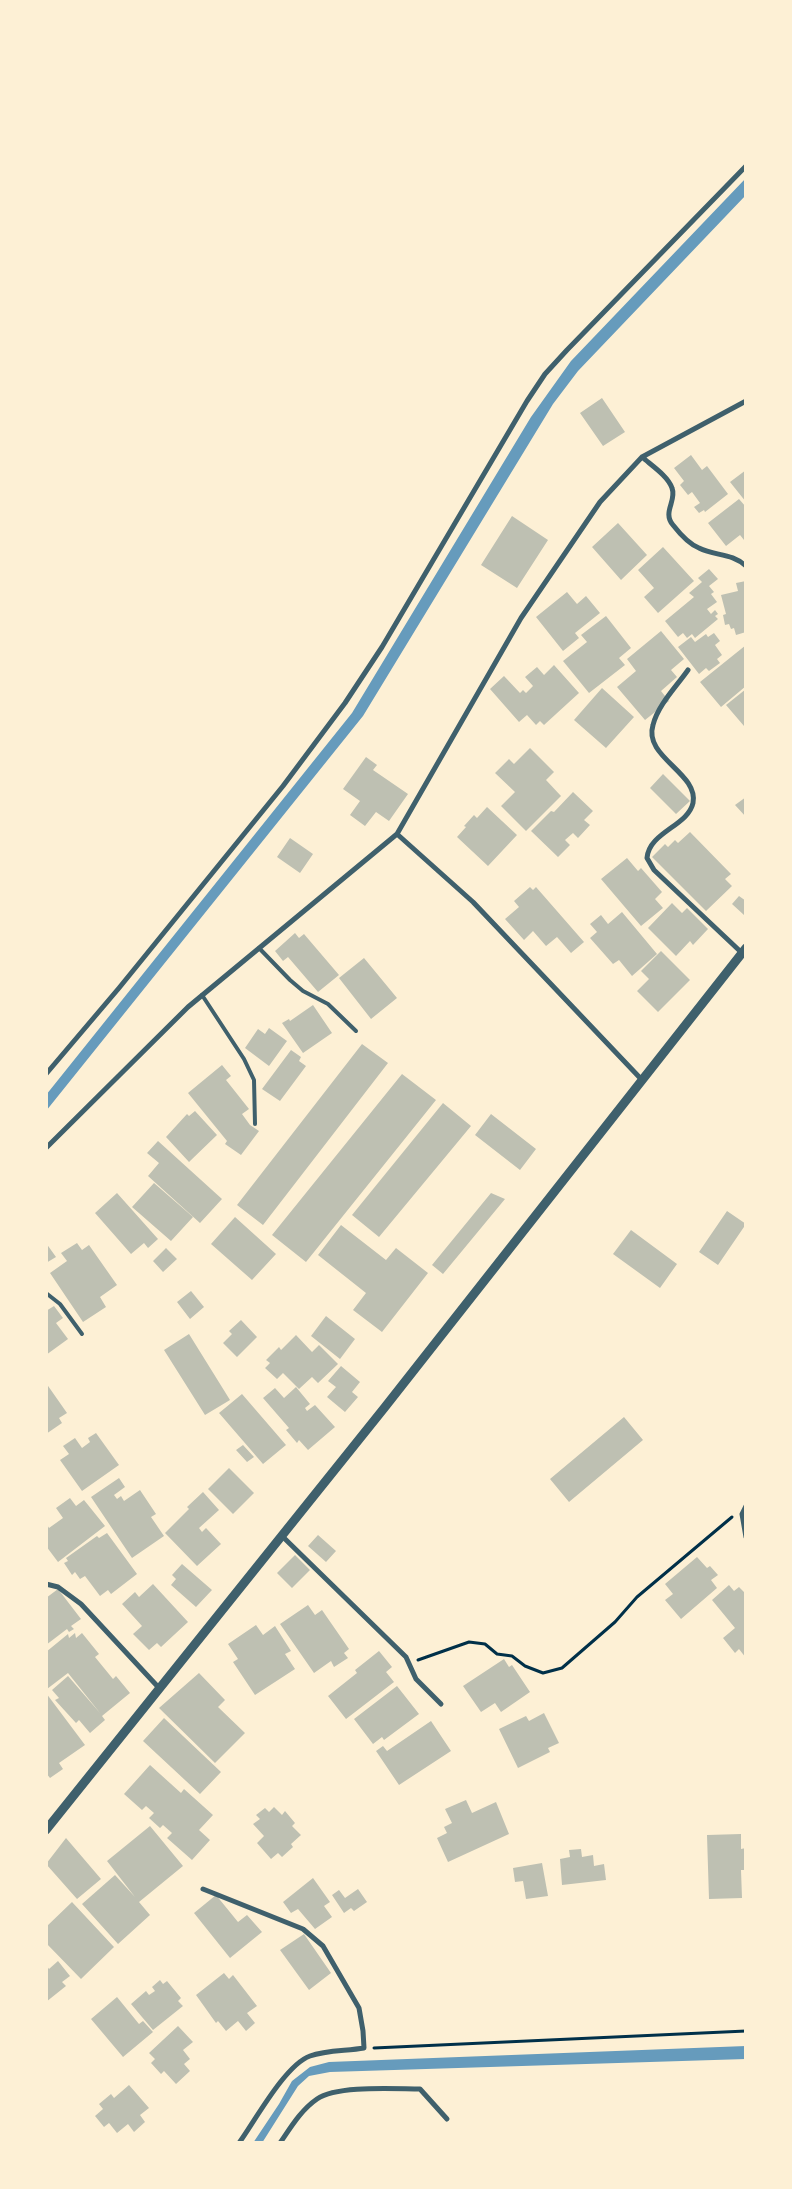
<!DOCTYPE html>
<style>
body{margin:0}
#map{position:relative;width:792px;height:2189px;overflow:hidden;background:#fdf0d5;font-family:Signika,sans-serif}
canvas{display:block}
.frame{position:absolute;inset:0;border:48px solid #fdf0d5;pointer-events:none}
</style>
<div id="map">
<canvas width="792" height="2189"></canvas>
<div class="frame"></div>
</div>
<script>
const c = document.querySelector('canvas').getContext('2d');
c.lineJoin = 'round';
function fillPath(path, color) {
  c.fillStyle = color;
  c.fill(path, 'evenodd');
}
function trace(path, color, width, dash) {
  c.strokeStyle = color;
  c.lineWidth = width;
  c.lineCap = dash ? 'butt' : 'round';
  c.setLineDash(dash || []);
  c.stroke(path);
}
fillPath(new Path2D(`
 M746,178V195L578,371L553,404L363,716L46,1111V1095L352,713L531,417L571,361Z
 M746,2046V2059L330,2072L309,2076L298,2086L262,2143H253L279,2104L292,2081L310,2067L329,2062Z`), '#669bbc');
fillPath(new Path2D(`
 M602,398L625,432L603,446L580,413Z
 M691,455L702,470L707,466L728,494L705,512L704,510L699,513L694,507L700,503L692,492L688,495L680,485L684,481L674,468Z
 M746,470V502L730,482Z
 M739,499L746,507V539L744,540L740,535L726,546L708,523Z
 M512,516L548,540L517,588L481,565Z
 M618,523L647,555L621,580L592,547Z
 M663,547L694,581L658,613L644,597L654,588L638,570Z
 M709,569L718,579L709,586L714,592L711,594L717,602L707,609L711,614L715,610L718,614L715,616L718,619L695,638L692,634L687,638L683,633L678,637L665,621L694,597L689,593L702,582L698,578Z
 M746,581V632L736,635L734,628L731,629L729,624L725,625L723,615L726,614L721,595L738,591L736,583Z
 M567,592L577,604L586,596L600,613L575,633L579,638L563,651L536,617Z
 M606,616L631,648L619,658L625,665L589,693L563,661L587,642L581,635Z
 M661,631L684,659L671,670L677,677L661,691L669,701L645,720L617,687L636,671L627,659Z
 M714,633L720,641L715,645L722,655L717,659L720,663L709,671L706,668L699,674L678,647L691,637L695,642L706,634L708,637Z
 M746,645V686L721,707L700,682Z
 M554,665L579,693L544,725L540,721L536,725L527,715L519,722L490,689L504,676L520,693L523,690L526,693L533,686L525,677L537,667L544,675Z
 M602,688L634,717L606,748L574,720Z
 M746,689V724L744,726L726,705Z
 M530,748L554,772L546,780L561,796L526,831L501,806L515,792L495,773L509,759L514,764Z
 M366,757L377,765L373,770L408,794L389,821L376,812L365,826L350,815L360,801L343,789Z
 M663,774L690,801L676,814L650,788Z
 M573,792L593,811L584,820L590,825L578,838L573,833L565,840L570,845L558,857L531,831L551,811L554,812Z
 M746,797V817L735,805Z
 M487,807L517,835L488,866L457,837L466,827L464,826L474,815L477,818Z
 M690,832L731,874L725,879L732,886L706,911L652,857L665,844L668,847L675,840L678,843Z
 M290,838L313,854L300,873L277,857Z
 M627,858L638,871L641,868L662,892L655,899L663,908L641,926L601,879Z
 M530,887L533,890L536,887L584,942L571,953L557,937L546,946L533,931L524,940L505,919L519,907L514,901Z
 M739,896L746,901L744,915L732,904Z
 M672,903L682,913L687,908L708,929L693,945L690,941L676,956L648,928Z
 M622,912L657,954L632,976L619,960L613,964L590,938L597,932L590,924L601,915L608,924Z
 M295,933L299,938L304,934L339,975L318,992L288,957L283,961L275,951Z
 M661,951L690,980L658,1012L637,991L649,979L641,971Z
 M364,958L397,998L371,1019L339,978Z
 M313,1005L332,1033L303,1053L282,1023L289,1019L290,1021Z
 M269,1028L287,1041L269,1066L245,1048L258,1029L265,1034Z
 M362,1044L388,1063L263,1225L237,1205Z
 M291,1050L301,1057L299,1061L306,1066L280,1101L262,1089Z
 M222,1065L231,1076L226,1080L249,1109L242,1114L250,1125L259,1131L241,1155L225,1144L227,1141L188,1093Z
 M402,1074L436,1100L306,1262L272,1235Z
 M443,1103L471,1126L379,1237L352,1215Z
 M195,1111L217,1135L189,1162L166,1137L187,1114L189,1116Z
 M491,1114L536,1149L520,1170L475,1135Z
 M158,1141L222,1199L200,1223L148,1176L159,1163L147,1153Z
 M154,1183L193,1217L171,1241L132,1207Z
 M117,1193L158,1239L148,1248L144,1243L131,1254L95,1213Z
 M491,1193L505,1199L443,1274L432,1265Z
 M727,1211L746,1224L718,1265L699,1252Z
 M235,1217L276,1254L252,1280L211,1244Z
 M341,1225L386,1260L396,1248L428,1273L382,1332L353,1310L366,1293L318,1255Z
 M631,1230L677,1264L660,1288L613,1254Z
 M46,1243L56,1257L46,1263Z
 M77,1243L82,1250L89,1245L117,1285L100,1297L106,1307L83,1322L50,1273L67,1261L61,1253Z
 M166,1248L177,1259L163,1272L153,1261Z
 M191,1291L204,1307L190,1319L177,1302Z
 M54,1306L63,1318L56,1323L68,1339L46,1355V1311Z
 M326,1316L355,1339L340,1359L311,1336Z
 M241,1320L257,1337L237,1357L223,1343L232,1334L229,1331Z
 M189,1334L230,1400L205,1415L164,1350Z
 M296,1335L312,1352L319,1345L338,1364L318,1383L312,1377L299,1389L283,1373L277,1379L265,1368L270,1363L266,1360L279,1347L281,1350Z
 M341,1366L360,1382L352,1392L358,1397L345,1412L327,1397L336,1387L328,1381Z
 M46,1383L67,1413L59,1418L62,1423L46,1434Z
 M296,1387L310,1404L305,1408L307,1411L315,1405L335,1427L308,1450L299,1440L297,1443L286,1430L289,1428L263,1398L275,1388L284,1398Z
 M242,1394L286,1445L263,1464L219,1413Z
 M624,1417L643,1440L569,1502L550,1479Z
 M96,1433L119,1465L82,1491L60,1460L69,1454L63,1446L75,1438L82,1448L90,1442L88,1438Z
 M243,1445L254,1457L247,1462L236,1450Z
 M229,1468L254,1493L233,1514L208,1489Z
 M119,1478L125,1487L114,1495L117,1499L121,1496L124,1501L140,1490L156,1514L151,1517L164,1536L132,1558L91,1497Z
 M203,1492L219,1510L199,1528L202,1532L206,1528L221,1544L197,1566L165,1533L189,1509L187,1507Z
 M70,1498L76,1506L84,1500L105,1526L58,1562L46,1546V1523L49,1528L63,1518L56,1508Z
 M107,1533L137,1574L111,1594L108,1590L100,1596L85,1576L80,1579L75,1572L72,1575L64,1563L68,1561L66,1558L97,1536L99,1538Z
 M318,1535L336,1551L326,1562L308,1546Z
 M295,1555L310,1570L292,1588L277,1573Z
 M697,1557L707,1568L710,1566L718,1575L711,1580L717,1588L681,1619L665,1600L673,1594L665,1584Z
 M182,1564L212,1590L196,1607L171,1585L176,1579L172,1575Z
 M153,1584L188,1622L161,1647L157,1643L149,1650L133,1634L142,1626L122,1604L135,1592L139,1597Z
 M729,1585L734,1591L739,1587L746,1594V1658L739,1649L735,1653L723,1638L735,1628L712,1600Z
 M58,1589L81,1619L71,1626L74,1629L69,1632L67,1629L46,1645V1598Z
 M308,1605L315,1615L322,1610L349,1649L344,1653L348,1658L334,1667L331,1661L314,1673L280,1624Z
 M256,1625L263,1635L275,1626L291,1651L285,1654L295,1669L255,1695L233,1662L238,1659L228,1644Z
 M75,1633L76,1638L82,1633L99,1654L95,1657L113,1679L116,1676L130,1693L102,1716L105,1720L90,1733L79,1720L76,1723L55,1700L59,1698L52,1690L68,1676L100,1713L68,1673L47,1689L46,1688V1652L68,1634L69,1638Z
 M379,1651L392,1667L386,1672L394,1682L346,1719L328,1696L357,1673L355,1670Z
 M504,1659L509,1667L512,1665L530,1692L501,1712L495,1703L481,1712L463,1686Z
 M199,1673L225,1700L218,1707L245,1733L215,1763L159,1708Z
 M397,1686L419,1714L384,1740L382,1737L373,1744L354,1719Z
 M46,1693L85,1745L59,1763L63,1769L50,1778L46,1773Z
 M544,1713L559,1743L548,1748L550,1752L518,1768L499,1729L526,1716L529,1721Z
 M164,1718L221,1772L200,1794L143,1741Z
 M431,1721L451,1751L399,1785L376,1751L383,1746L387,1751Z
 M150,1765L181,1793L184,1789L213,1815L199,1830L210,1840L192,1860L167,1838L172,1833L163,1825L160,1828L149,1818L154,1813L146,1806L142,1810L124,1794Z
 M466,1800L472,1813L496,1802L509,1834L448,1862L437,1838L447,1833L444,1827L452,1823L445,1809Z
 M274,1807L282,1815L285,1811L295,1823L292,1826L301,1835L291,1844L293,1847L282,1857L278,1853L271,1859L257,1843L264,1836L253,1824L260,1819L256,1815L265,1808L269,1812Z
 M150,1826L183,1866L139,1902L150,1915L118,1944L82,1904L115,1875L135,1897L107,1861Z
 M741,1834V1849L746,1848V1870H741L742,1898L709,1899L707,1835Z
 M66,1838L101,1879L77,1899L46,1864Z
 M581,1849L582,1857L593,1855L594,1866L604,1864L606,1880L562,1885L560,1859L570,1857L569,1850Z
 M542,1863L548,1896L526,1899L523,1881L515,1882L513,1868Z
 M313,1878L330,1902L324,1906L332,1917L315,1929L298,1909L291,1913L283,1902Z
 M358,1889L367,1902L354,1911L351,1908L344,1913L332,1895L339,1890L345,1898Z
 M216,1895L238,1922L247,1915L262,1932L230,1958L194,1913Z
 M72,1902L114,1947L81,1979L46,1943V1927Z
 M304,1934L331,1973L309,1990L280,1950Z
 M58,1961L70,1976L62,1982L66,1986L46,2002V1965L49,1969Z
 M224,1973L229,1979L233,1975L257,2006L247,2013L255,2023L246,2031L238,2021L226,2031L218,2021L216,2023L196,1995Z
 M160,1980L163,1984L167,1981L181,1998L178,2001L183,2006L153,2030L131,2004L146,1991L149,1995L155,1991L152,1987Z
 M117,1997L139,2024L143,2021L153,2032L123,2057L91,2019Z
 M178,2026L193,2042L183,2050L190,2059L184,2064L190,2071L176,2084L164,2071L161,2074L151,2063L155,2059L149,2053Z
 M129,2085L149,2108L140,2115L145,2122L134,2132L128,2124L117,2133L109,2123L104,2127L95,2116L103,2109L99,2104L111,2094L114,2098Z`), '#bec0b2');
trace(new Path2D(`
 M418,1660L469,1642L485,1644L497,1654L512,1656L525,1666L543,1673L562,1668L615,1622L637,1597L732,1517
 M374,2048L746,2031`), '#003049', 3);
trace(new Path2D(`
 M259,948L290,980L303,991L328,1004L356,1031
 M202,995L244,1059L254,1080L255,1124
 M46,1293L60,1304L82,1334`), '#3f606c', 4);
trace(new Path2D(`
 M642,457C651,465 668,476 672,488C677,501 662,512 673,525C680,534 689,544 699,548C715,556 732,553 746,566
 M688,670C676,687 658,705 653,725C643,757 699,773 693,803C688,826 649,832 647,858L654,870L742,953
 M397,834L473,902L642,1080
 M46,1074L119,988L283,786L345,703L382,647L527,401L545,374L567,350L746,166
 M46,1148L188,1007L397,834L521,618L600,502L642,457L746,401
 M746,1506L742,1514L746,1537
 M282,1536L406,1657L416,1679L441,1704
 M46,1584L58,1587L81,1604L160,1689
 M203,1889L303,1929L323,1946L359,2008L363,2031L364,2048C347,2051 326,2050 310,2056C285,2065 255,2121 239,2143
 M280,2143C291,2127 301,2110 317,2099C337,2085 395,2089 420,2089L447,2119`), '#3f606c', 5);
trace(new Path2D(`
 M46,1830L385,1407L746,948`), '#3f606c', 9);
</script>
